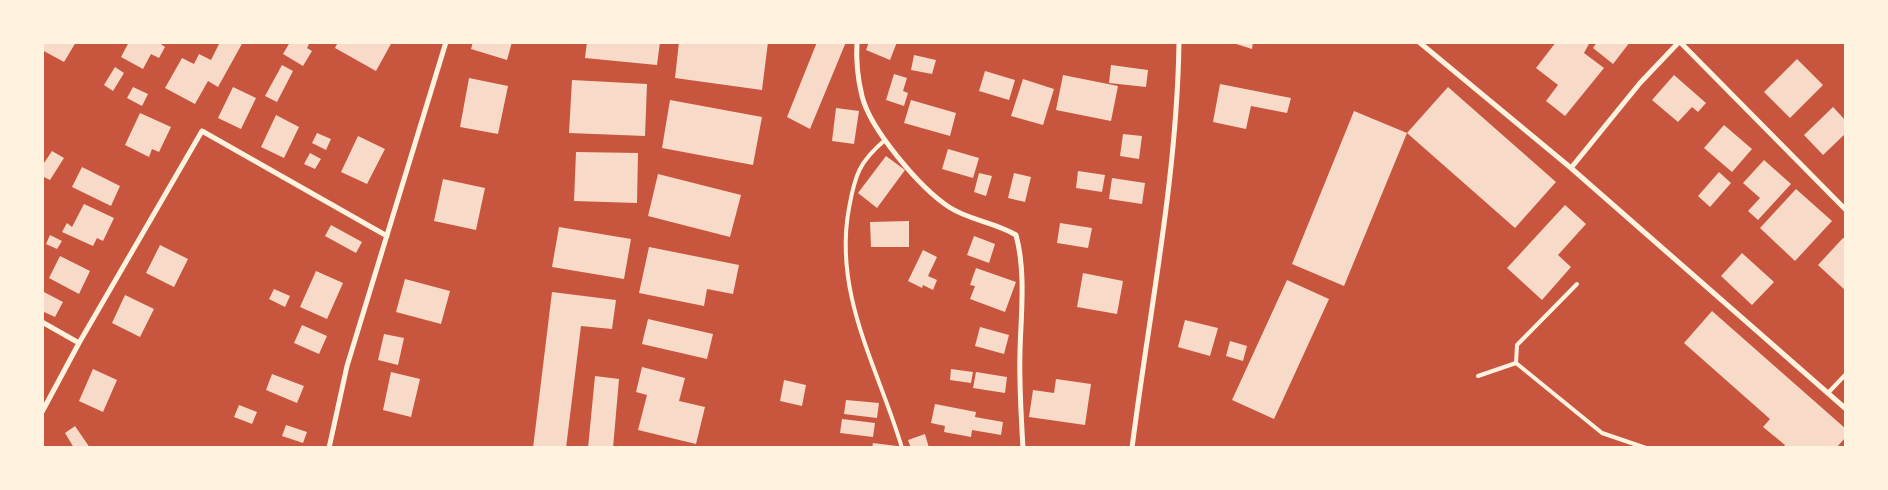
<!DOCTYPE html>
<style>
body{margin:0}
#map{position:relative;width:1888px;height:490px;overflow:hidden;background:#c8553d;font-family:Inter,sans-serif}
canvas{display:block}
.frame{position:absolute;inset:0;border:44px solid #fff3e0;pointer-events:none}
</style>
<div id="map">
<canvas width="1888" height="490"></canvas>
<div class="frame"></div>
</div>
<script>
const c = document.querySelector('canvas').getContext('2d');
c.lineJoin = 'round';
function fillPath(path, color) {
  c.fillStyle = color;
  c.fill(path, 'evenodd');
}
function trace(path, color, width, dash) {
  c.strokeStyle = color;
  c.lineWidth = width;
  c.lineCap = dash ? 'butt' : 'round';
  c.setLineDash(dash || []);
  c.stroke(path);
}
fillPath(new Path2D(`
 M42,42H76L64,62L42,50Z
 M129,42H158L165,47L159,58L151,54L143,69L121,57Z
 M220,42H243L218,87L208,81L195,104L165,88L182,58L194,64L199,54L211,60Z
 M290,42H310L307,48L312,51L303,66L283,54Z
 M338,42H392L376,71L335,48Z
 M473,42H512L507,60L471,49Z
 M587,42H660L657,65L585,58Z
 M679,42H768L762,90L675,78Z
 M817,42H846L810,129L787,117Z
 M869,42H897L890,60L866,50Z
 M1230,42H1253L1252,49Z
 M1556,42H1590L1584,53L1604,68L1565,116L1546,101L1558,85L1536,68Z
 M1597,42H1630L1613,64L1593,48Z
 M914,55L936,60L932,74L911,70Z
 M1797,59L1823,85L1790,118L1764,92Z
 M282,65L293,71L277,102L265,96Z
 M1111,65L1148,70L1146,87L1109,83Z
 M115,67L124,73L113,91L104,85Z
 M985,71L1015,80L1009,100L979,91Z
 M894,74L907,78L903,91L908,93L904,106L886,100Z
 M1063,75L1118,86L1111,121L1056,110Z
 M1674,75L1706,103L1698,112L1692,107L1678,122L1652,100Z
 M469,78L508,86L498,134L460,127Z
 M1023,79L1054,89L1043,125L1011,116Z
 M572,80L647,84L645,136L569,133Z
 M1220,84L1291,98L1287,113L1251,106L1246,129L1213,122Z
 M133,87L148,94L142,106L127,98Z
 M233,87L256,98L241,129L218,118Z
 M1448,87L1556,182L1515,228L1407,133Z
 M670,100L762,117L753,165L662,148Z
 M911,100L956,113L950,136L904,123Z
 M1833,107L1846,121V133L1823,155L1804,135Z
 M836,108L859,111L854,144L832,141Z
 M1354,111L1407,133L1344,286L1292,264Z
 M140,113L171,127L159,152L152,149L149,157L125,145Z
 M276,115L299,127L284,158L261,147Z
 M1724,125L1752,149L1732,172L1704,148Z
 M317,133L331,139L326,150L312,143Z
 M1123,134L1142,136L1139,159L1120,156Z
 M358,136L385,149L367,184L341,172Z
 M948,149L979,158L973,178L942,169Z
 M52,151L64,158L50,180L42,176V166Z
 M576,152L638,153L637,203L574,201Z
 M310,153L321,159L315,169L304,164Z
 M886,156L905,170L877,208L858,193Z
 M1764,160L1791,184L1758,220L1748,211L1760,198L1743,183Z
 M82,167L120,186L111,206L72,187Z
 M1078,171L1105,175L1102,192L1076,188Z
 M1719,172L1731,183L1710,207L1698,196Z
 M979,173L992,176L986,196L974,192Z
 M1014,173L1031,177L1025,202L1008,198Z
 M658,174L741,195L730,237L648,216Z
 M1112,178L1145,183L1142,204L1109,199Z
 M443,179L485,188L476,230L434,221Z
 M1796,189L1832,221L1795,261L1760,228Z
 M84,204L114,218L103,241L97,238L93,246L62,232L67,223L72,227Z
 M1565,205L1586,224L1558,255L1571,267L1542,300L1507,268Z
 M909,221V247H871L870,222Z
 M1060,223L1092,228L1088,248L1057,243Z
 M331,225L362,242L356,253L325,236Z
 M559,227L631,239L624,279L552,267Z
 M50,235L62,241L57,249L46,244Z
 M974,236L995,244L989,263L967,255Z
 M1843,238L1846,239V291L1818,265Z
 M160,245L188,259L174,287L146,273Z
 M649,247L739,265L733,294L707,289L704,306L639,293Z
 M923,250L937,257L928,276L937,280L933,290L923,285L922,288L908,281Z
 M1742,253L1774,282L1752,305L1721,276Z
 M60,256L90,271L79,294L49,278Z
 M976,268L1016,282L1005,312L970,299L975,286L970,285Z
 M316,271L343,283L327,319L300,307Z
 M1083,273L1123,281L1117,314L1077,307Z
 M405,279L450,291L441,324L396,312Z
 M1287,280L1329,299L1274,419L1232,400Z
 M274,289L290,296L285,307L269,299Z
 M42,291L63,302L55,317L42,311Z
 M552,292L616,300L612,329L581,326L566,448H533Z
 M125,295L154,309L140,337L112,323Z
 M1712,311L1846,429V437L1836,448H1783L1785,445L1763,427L1770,419L1684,343Z
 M648,319L713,334L707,359L642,344Z
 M1185,320L1218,328L1210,356L1178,347Z
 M302,325L327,336L319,354L294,343Z
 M980,327L1009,335L1004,354L975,346Z
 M384,334L404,338L398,365L378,360Z
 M1230,341L1247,346L1243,361L1226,356Z
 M642,367L685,378L679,401L705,407L696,444L638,430L647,395L636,392Z
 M93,369L117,380L103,412L79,401Z
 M951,369L973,372L971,383L950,380Z
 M391,372L420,379L411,417L383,410Z
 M976,372L1007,377L1005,393L973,388Z
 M272,374L304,386L297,403L266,390Z
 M595,376L619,379L613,448H588Z
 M1056,379L1091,384L1085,425L1029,417L1033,390L1054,393Z
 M784,380L806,385L802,406L780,401Z
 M846,400L879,403L877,418L844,414Z
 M935,404L976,412L975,417L1003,422L1001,435L972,430L971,437L944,432L945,426L931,423Z
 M239,405L257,412L252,424L234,417Z
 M842,419L875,423L873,437L840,433Z
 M286,425L307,432L303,443L282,436Z
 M75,426L90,448H74L65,433Z
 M925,434L929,448H911L908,440Z
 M873,443L897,446V448H872Z`), '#f7dbc8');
trace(new Path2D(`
 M885,140C859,162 855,175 849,208C833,295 878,367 902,448
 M1516,363L1602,433L1646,448
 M1516,363L1517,345L1577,284
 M1478,376L1516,363
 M1828,393L1846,374`), '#fff3e0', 4);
trace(new Path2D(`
 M857,42C856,59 858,80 862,96C870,129 920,188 949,207C968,220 995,222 1016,235C1026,272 1021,313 1020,351C1019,383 1021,415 1023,448
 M1419,42L1571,168L1846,409
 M1680,42L1846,210
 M1571,168L1640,83L1679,42
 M42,322L79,343
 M42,412L79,343L202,131L387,236
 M329,448L347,366L446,42
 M1132,448C1149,313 1177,179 1179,42`), '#fff3e0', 5);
</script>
